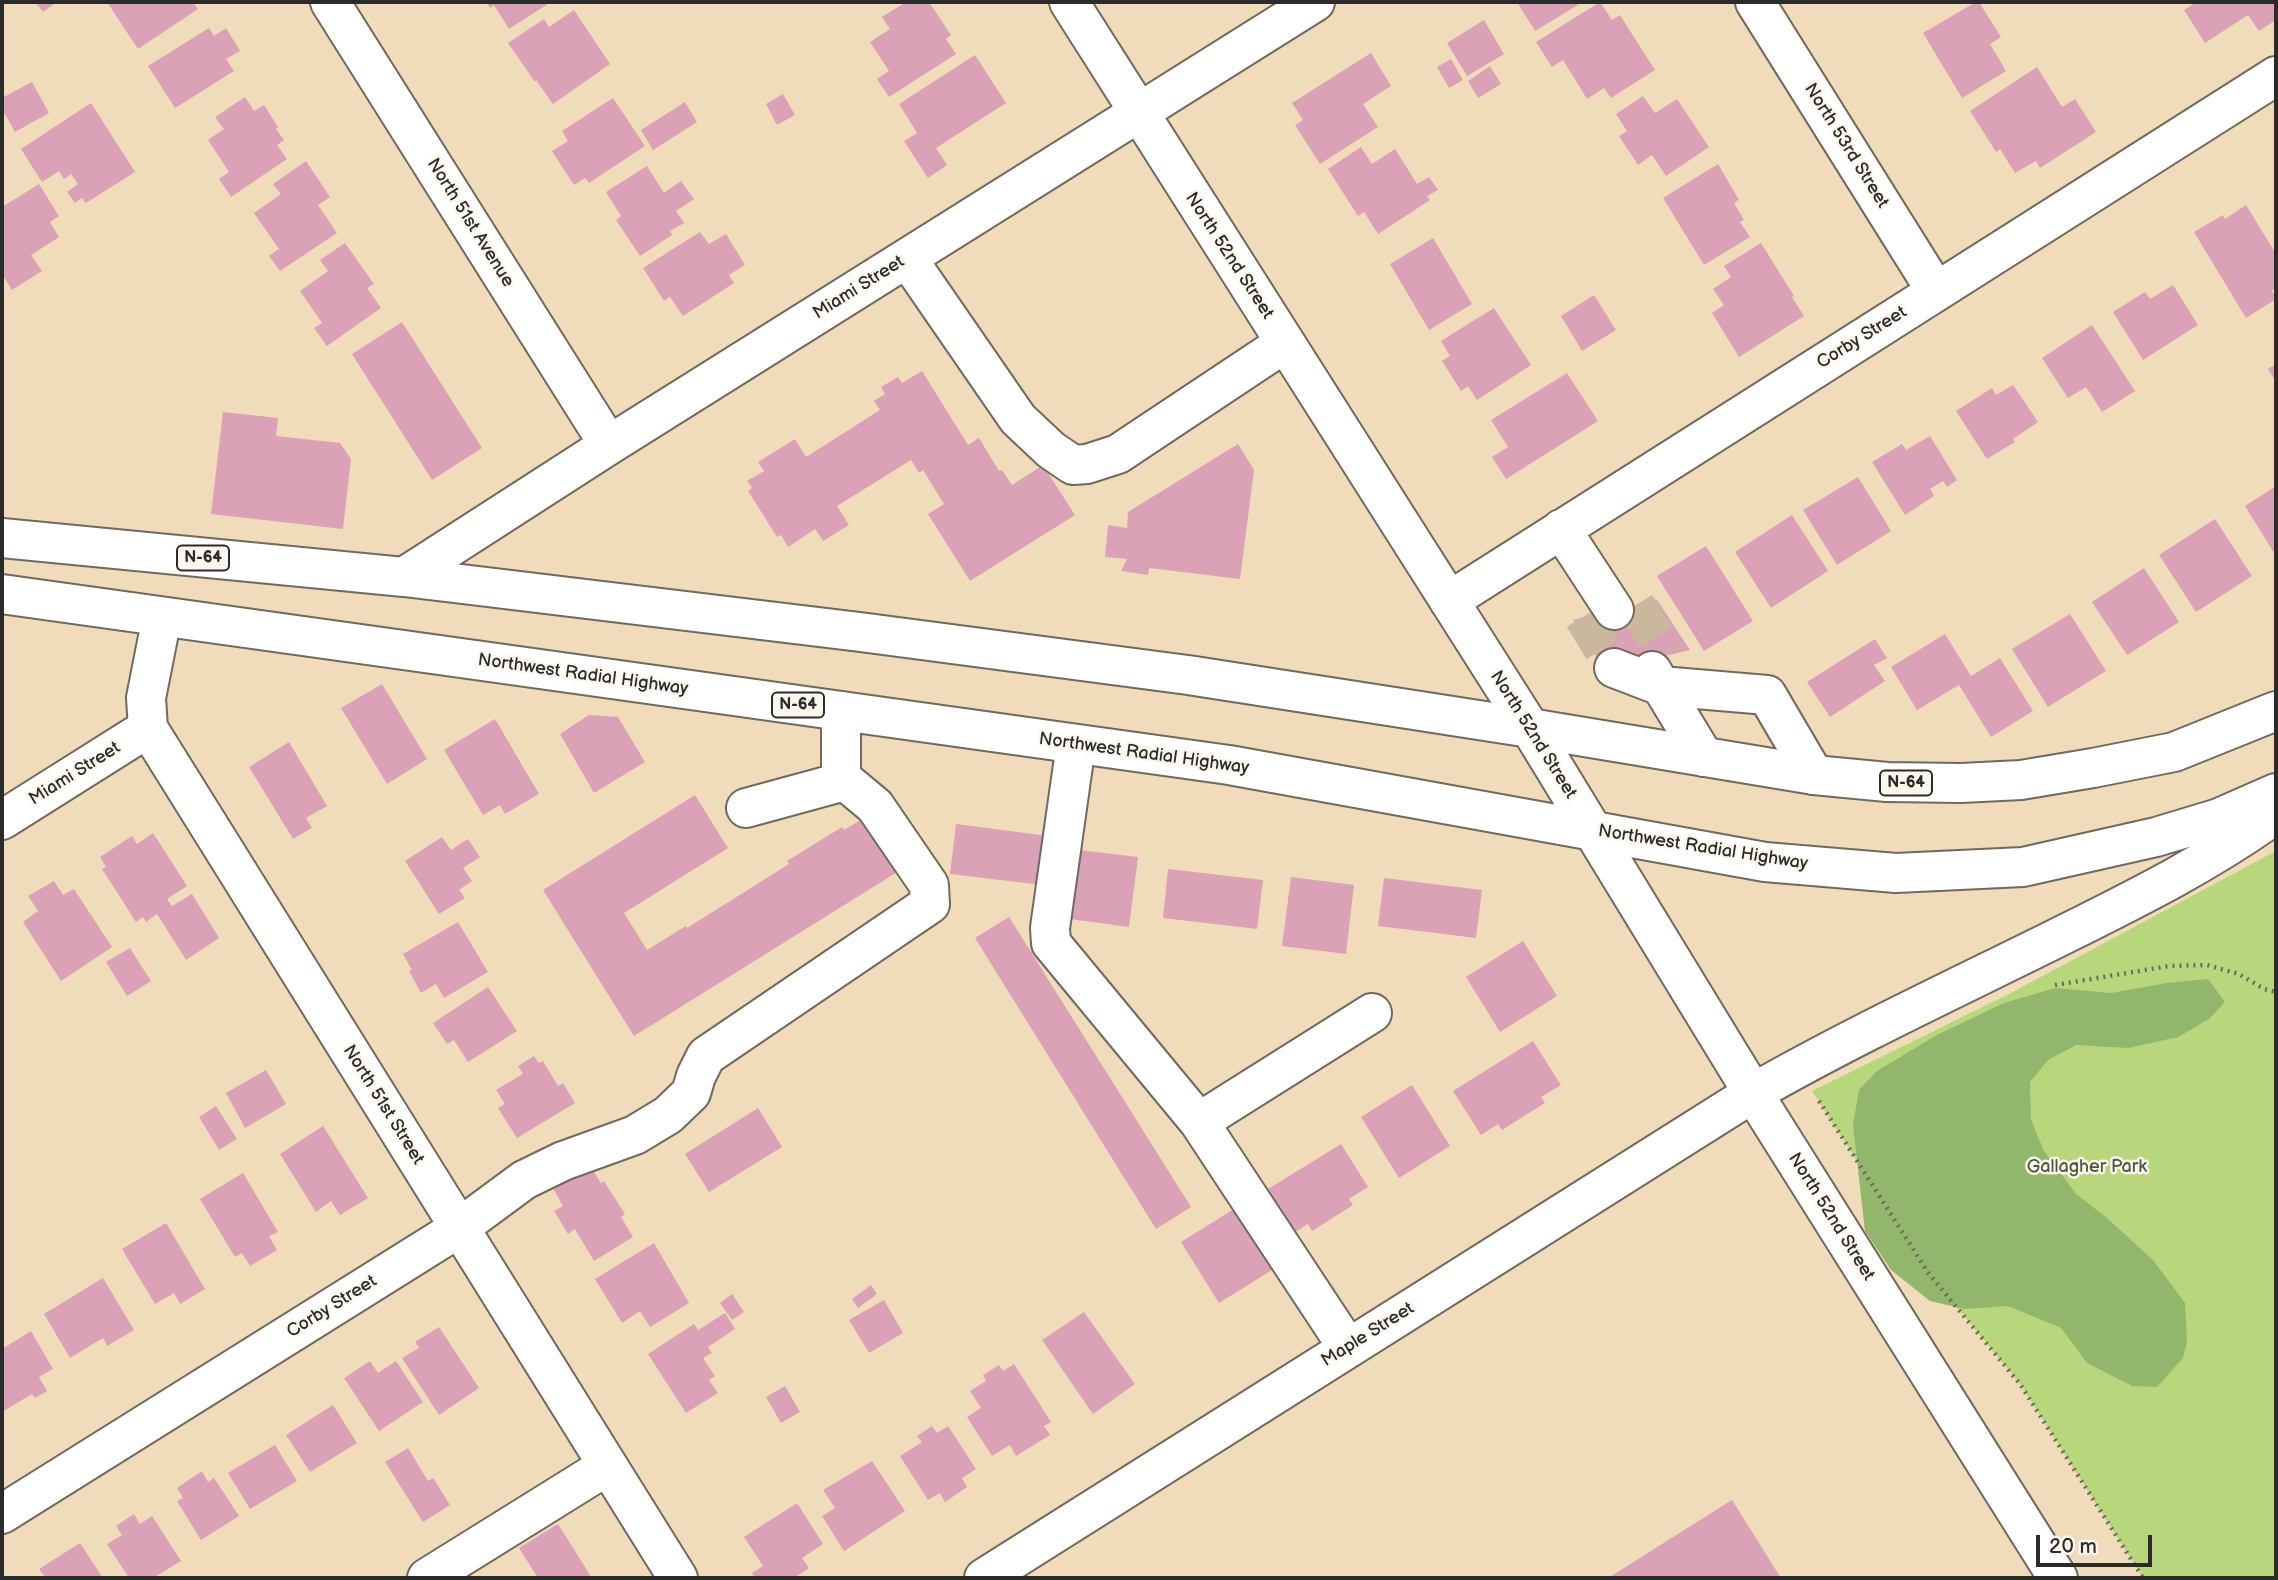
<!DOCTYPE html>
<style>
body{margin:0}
#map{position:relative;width:2278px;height:1580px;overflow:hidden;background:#f0dbba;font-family:"Balsamiq Sans",sans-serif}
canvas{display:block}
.frame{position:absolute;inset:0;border:4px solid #2b2b2b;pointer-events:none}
.scale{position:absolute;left:2036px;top:1535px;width:116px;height:32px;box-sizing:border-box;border:4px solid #2b2b2b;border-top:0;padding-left:9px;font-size:21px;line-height:24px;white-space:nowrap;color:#2b2b2b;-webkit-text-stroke:5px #fbf7ec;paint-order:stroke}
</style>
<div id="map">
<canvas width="2278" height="1580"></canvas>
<div class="frame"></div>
<div class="scale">20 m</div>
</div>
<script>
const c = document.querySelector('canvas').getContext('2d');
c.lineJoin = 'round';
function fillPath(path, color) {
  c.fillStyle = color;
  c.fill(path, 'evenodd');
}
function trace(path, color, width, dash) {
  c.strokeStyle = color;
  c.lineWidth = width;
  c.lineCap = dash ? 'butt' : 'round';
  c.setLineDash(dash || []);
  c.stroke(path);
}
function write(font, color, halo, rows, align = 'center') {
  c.font = font + ' "Balsamiq Sans",sans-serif';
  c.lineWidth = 5;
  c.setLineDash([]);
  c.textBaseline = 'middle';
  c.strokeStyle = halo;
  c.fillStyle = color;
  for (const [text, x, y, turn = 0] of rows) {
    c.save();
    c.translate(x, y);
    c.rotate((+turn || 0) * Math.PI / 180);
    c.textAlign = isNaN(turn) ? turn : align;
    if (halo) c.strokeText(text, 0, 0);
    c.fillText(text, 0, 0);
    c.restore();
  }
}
fillPath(new Path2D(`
 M2276,851V1578H2143L2020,1384L1929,1274L1812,1091L2009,994Z`), '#b8d67c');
fillPath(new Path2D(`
 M2208,979L2225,1002L2209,1019L2178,1037L2128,1048L2076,1045L2048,1060L2030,1082L2031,1120L2044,1151L2076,1194L2107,1218L2153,1260L2185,1303L2187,1342L2183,1358L2157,1387L2132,1386L2087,1363L2061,1328L2008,1306L1964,1309L1930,1301L1891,1270L1865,1231L1853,1125L1859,1090L1877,1071L1937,1035L2004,1003L2055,988L2111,993L2167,983Z`), '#92b76c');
fillPath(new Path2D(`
 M35,2H57L43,12Z
 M107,2H193L198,9L138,49Z
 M486,2H551L509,29L494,5L490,8Z
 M906,2H929L951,35L946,39L956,54L889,97L877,79L889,71L870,42L890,29L882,17Z
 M1517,2H1583L1535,31Z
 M1600,2L1612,20L1620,15L1655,70L1611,98L1604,88L1587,99L1563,60L1552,67L1536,42Z
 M1976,2H1979L2001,37L1990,44L2006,71L1962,98L1923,33Z
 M2197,2H2276V20L2259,31L2248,15L2205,43L2184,10Z
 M574,10L610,64L553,104L536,80L535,82L508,43L544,19L549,27Z
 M1484,20L1504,54L1467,76L1447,43Z
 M209,28L214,36L226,28L240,51L226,59L234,71L175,108L148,66Z
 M1371,53L1391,86L1363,104L1378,127L1320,164L1295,125L1303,120L1292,103Z
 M975,55L1006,103L936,148L947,165L928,178L904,141L917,133L899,104Z
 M1451,59L1463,80L1449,88L1437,67Z
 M1490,66L1501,84L1478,98L1468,81Z
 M2037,67L2062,107L2075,99L2096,132L2040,168L2036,161L2015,173L2000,149L1996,152L1970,111Z
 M32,82L49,113L15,132L2,109V98Z
 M783,94L795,115L777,125L766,104Z
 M1643,96L1655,113L1677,99L1709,147L1666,176L1652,155L1638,165L1619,136L1627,131L1616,114Z
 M245,97L254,111L264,105L278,127L276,129L284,140L277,145L287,159L231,197L219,179L229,172L208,140L224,129L215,117Z
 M613,98L645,146L589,183L585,178L574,185L552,151L568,141L562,131Z
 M685,102L697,122L653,150L641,130Z
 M91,103L135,172L86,203L82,198L75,203L67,192L78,184L71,174L64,179L59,171L42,182L21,149Z
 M1361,147L1372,164L1395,149L1417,184L1429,177L1438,190L1427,196L1430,200L1378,234L1364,212L1358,216L1328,169Z
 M306,161L330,197L318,205L337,233L280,271L269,256L279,249L254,213L281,194L273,184Z
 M1718,164L1739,200L1734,203L1744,220L1740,222L1750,237L1704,265L1663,198Z
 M647,166L664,193L681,181L694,199L676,211L684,223L670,231L672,235L640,256L616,220L621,216L606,192Z
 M39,184L59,216L50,222L59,237L31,255L42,271L12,290L2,274V207Z
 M2246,205L2276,254V288L2272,290L2276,299L2246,318L2194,232L2223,215L2225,219Z
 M700,232L709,244L726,234L745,265L729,275L734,283L683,316L670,297L664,301L643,268Z
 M1433,238L1472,304L1429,330L1390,264Z
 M345,243L374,284L367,288L381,308L327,346L314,328L322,323L300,291L328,271L320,260Z
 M1761,243L1794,296L1792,297L1804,316L1739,357L1712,313L1724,305L1713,289L1731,277L1724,266Z
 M2173,285L2198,325L2143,360L2113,312L2145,292L2150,299Z
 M1594,295L1616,330L1582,351L1561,316Z
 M1494,308L1531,365L1477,400L1468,386L1461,391L1442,361L1450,356L1441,341Z
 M402,322L482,448L432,480L352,354Z
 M2092,325L2135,391L2102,412L2086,387L2068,398L2042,358Z
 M2276,364V379L2275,380L2268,369Z
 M922,371L968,445L979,438L999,471L1002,470L1012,485L1043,465L1075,515L970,581L928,514L944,504L923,470L919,473L911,460L837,506L849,525L823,541L815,529L788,547L781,535L777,537L748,491L752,488L747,481L764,471L758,462L795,439L806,457L880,410L874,401L885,394L881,387L898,377L902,383Z
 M1567,373L1598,421L1506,479L1492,457L1508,447L1491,420Z
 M2013,385L2038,422L2013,439L2015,442L1987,459L1956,411L1992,388L1996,395Z
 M223,412L278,418L276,436L340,443L351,459L343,529L211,514Z
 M1930,436L1957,480L1947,487L1943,481L1930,489L1934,496L1905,515L1872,462L1902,444L1906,450Z
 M1238,444L1254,470L1240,579L1149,568L1148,575L1121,571L1127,559L1105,557L1108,525L1127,528L1128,512Z
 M1858,477L1891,531L1837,565L1803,510Z
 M2276,486V556L2245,506Z
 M1792,515L1828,571L1771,608L1735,552Z
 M2215,519L2252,576L2196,612L2159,555Z
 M1706,546L1753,621L1704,651L1657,576Z
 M2144,568L2179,622L2127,655L2092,602Z
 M1657,600L1690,650L1605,670L1573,620Z
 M2070,614L2106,671L2048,707L2012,649Z
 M1945,634L1971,676L2000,658L2033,711L1991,737L1959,685L1917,710L1891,667Z
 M1875,639L1887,658L1874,665L1885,681L1830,717L1807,682Z
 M382,684L427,759L387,784L341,708Z
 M589,715L618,717L645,762L594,793L560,734Z
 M495,719L539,794L505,814L500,805L483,815L444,750Z
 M289,742L327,806L306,818L312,828L293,839L249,767Z
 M695,795L728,848L624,913L647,950L686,926L687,928L789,864L787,861L842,827L844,830L874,812L907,866L634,1036L543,890Z
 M956,824L1048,836L1042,885L950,874Z
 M153,833L187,886L167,899L172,906L192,894L219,938L186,960L157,914L146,922L143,917L136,922L102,869L106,867L100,857L132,836L137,844Z
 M442,837L451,850L468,839L480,857L463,868L472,881L459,890L465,898L439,914L405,861Z
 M1079,850L1138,857L1129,927L1070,919Z
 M1168,869L1263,880L1257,929L1163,918Z
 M1291,877L1354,885L1346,954L1282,946Z
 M1384,878L1482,890L1476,938L1378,926Z
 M54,881L63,895L74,889L112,947L61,981L23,922L38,911L28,896Z
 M1009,917L1191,1207L1156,1229L975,938Z
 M458,922L488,972L444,998L436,984L421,993L409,971L412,970L403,954Z
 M1523,941L1557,996L1500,1032L1466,977Z
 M130,948L151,981L127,996L106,962Z
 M488,987L517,1031L468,1062L454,1040L447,1044L433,1023Z
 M1533,1041L1561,1085L1541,1097L1545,1103L1502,1130L1498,1124L1481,1135L1453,1091Z
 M534,1056L539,1063L543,1061L558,1086L563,1083L575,1103L517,1138L498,1108L505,1104L496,1090L523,1074L518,1066Z
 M266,1070L286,1104L245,1128L226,1093Z
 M1412,1085L1450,1146L1399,1178L1361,1117Z
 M216,1106L237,1139L219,1150L199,1117Z
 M758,1108L782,1147L709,1192L685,1154Z
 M323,1126L368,1198L340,1215L331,1201L316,1212L280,1154Z
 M1341,1144L1368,1187L1349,1199L1353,1205L1312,1231L1308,1224L1287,1237L1260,1194Z
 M590,1166L601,1183L604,1181L625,1214L621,1217L633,1237L594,1261L575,1229L568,1234L554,1211L563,1206L553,1188Z
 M243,1173L278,1232L269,1236L277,1250L250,1266L242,1253L235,1257L200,1199Z
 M1234,1209L1272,1270L1219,1303L1181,1242Z
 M166,1223L205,1289L180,1304L174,1293L155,1304L122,1249Z
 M654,1243L689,1303L650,1327L640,1311L622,1323L595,1279Z
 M103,1278L134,1330L107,1346L103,1338L70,1358L44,1314Z
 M871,1285L877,1294L858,1308L852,1299Z
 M732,1294L744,1312L732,1320L720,1303Z
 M884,1300L903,1333L869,1353L849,1320Z
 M1084,1312L1135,1384L1093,1414L1042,1340Z
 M725,1313L735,1329L708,1347L712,1353L703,1358L715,1376L709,1380L718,1393L686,1413L648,1354L694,1324L698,1330Z
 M439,1327L479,1388L439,1415L402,1358L419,1348L415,1342Z
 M31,1331L53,1369L39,1377L47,1391L35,1398L32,1394L2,1412V1349Z
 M370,1361L378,1373L396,1361L423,1402L379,1431L344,1378Z
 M1014,1364L1051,1422L1044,1426L1050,1435L1016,1456L1010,1445L992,1456L967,1417L981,1408L970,1391L986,1381L983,1375L999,1365L1003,1371Z
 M785,1386L800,1412L781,1423L766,1397Z
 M333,1405L357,1443L310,1472L286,1435Z
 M932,1426L937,1433L948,1426L976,1469L962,1478L967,1487L945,1502L940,1493L928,1500L900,1456L922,1442L917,1436Z
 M275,1445L297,1481L250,1509L228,1473Z
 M408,1448L428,1481L433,1478L450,1505L423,1522L385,1462Z
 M872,1461L905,1511L844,1551L822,1516L835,1508L823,1490Z
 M202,1471L208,1482L214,1478L239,1516L201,1540L177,1501L183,1498L177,1488Z
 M1732,1500L1781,1578H1608Z
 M797,1503L823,1544L802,1558L809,1568L794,1578H755L752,1573L763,1566L744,1537Z
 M134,1514L140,1524L152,1516L181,1561L153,1578H129L107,1544L122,1535L116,1526Z
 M558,1524L592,1578H538L519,1548Z
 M80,1543L103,1578H46L39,1569Z`), '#dba2b7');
trace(new Path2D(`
 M1636,605L1667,655
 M1583,617L1614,668`), '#c9b89d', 38, [38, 19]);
const minor = new Path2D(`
 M330,2L609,445
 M1069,2L1530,728
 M1755,2L1936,291
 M907,258L1018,419L1051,450L1073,465L1087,464L1118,454L1285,343
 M1561,529L1614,610
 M404,577L609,445L1315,2
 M1449,601L2276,76
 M162,617L146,698L148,728L678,1578
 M1614,668L1661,686L1767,695L1814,775
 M1652,671L1704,757
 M1076,744L1050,928L1051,943L1199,1122L1348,1348
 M746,808L845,781
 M2,820L148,728
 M1199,1122L1372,1013
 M2,1514L459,1228L524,1180L563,1161L635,1135L668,1115L691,1093L696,1076L706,1056L930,904L929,885L875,806L845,781L841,774V711
 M427,1578L607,1466
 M984,1578L1753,1093`);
const major = new Path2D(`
 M2,538L404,577L860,632L1188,675L1530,728L1814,775L1887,782L1961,783L2021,780L2093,768L2174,752L2276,711
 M2,594L1229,765L1765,862L1896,873L2023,867L2156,837L2219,818L2276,793
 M1530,728L1753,1093L2058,1578
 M1753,1093C1851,1037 1954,989 2055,939C2131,901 2207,864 2276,814`);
trace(minor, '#70695d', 42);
trace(major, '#70695d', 42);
trace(new Path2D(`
 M2055,985L2169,966L2207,965L2239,974L2264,989L2276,992
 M1819,1101L1929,1274L2020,1384L2143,1578`), '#70695d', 4.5, [2, 5]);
trace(minor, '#fff', 38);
trace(major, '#fff', 38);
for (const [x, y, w] of [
 [203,558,52],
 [798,705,52],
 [1906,783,52]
]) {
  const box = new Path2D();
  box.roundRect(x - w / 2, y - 12.5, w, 25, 5);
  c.fillStyle = '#fbf7ec';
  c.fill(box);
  trace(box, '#2b2b2b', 2);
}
write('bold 16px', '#2b2b2b', null, [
 ["N-64",203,558],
 ["N-64",798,705],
 ["N-64",1906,783]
]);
write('18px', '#2b2b2b', '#fbf7ec', [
 ["North 53rd Street",1846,146,58],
 ["North 51st Avenue",470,223,58],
 ["North 52nd Street",1229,256,57],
 ["Miami Street",859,288,-32],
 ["Corby Street",1862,338,-32],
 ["Northwest Radial Highway",583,675,8],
 ["North 52nd Street",1533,735,58],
 ["Northwest Radial Highway",1144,754,8],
 ["Miami Street",75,774,-32],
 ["Northwest Radial Highway",1703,848,9],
 ["North 51st Street",383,1105,58],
 ["North 52nd Street",1831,1217,58],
 ["Corby Street",332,1307,-32],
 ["Maple Street",1368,1335,-32]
]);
write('18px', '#4e563f', '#fbf7ec', [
 ["Gallagher Park",2087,1167]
]);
</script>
